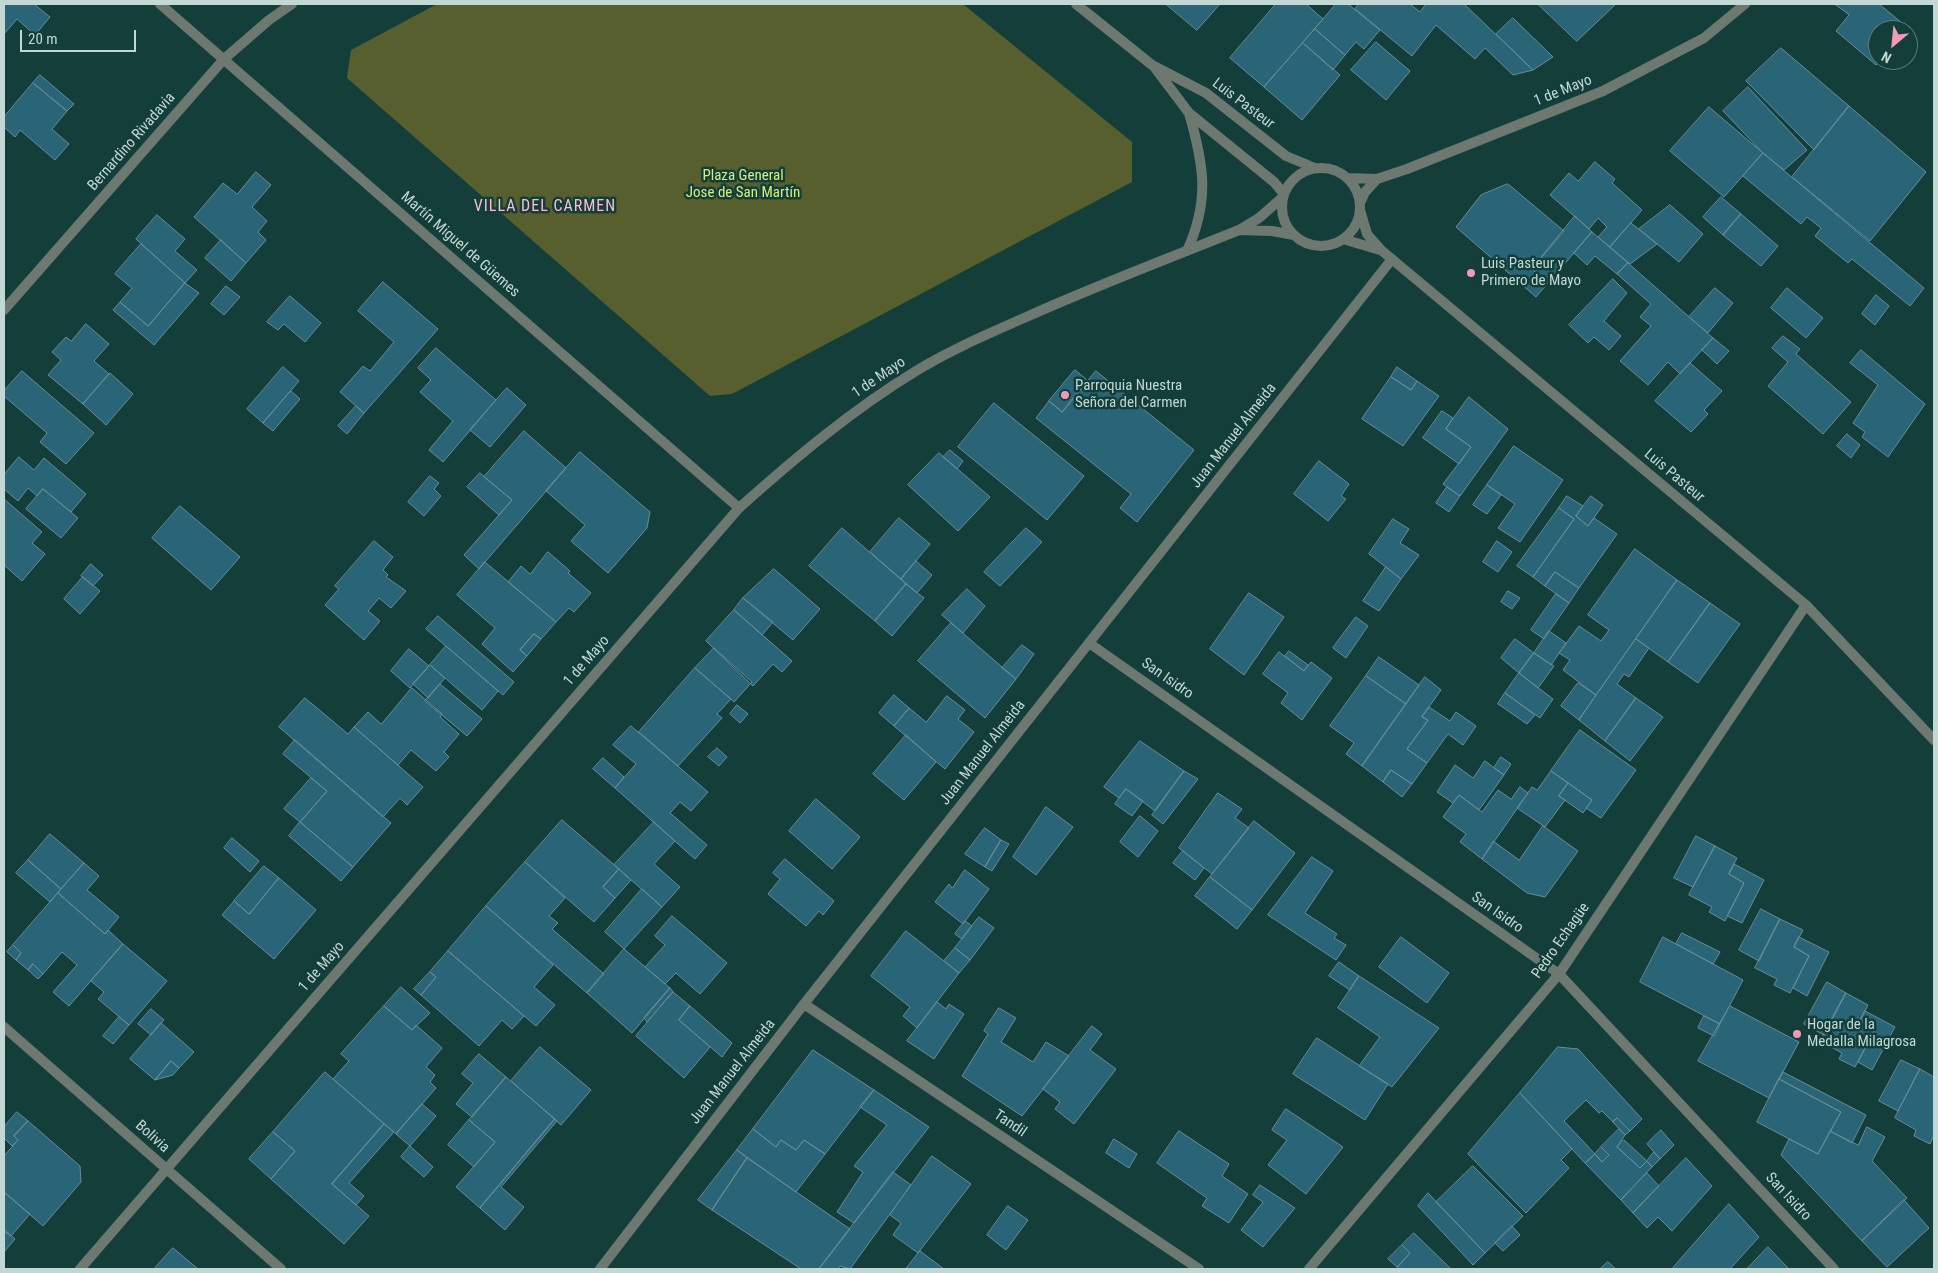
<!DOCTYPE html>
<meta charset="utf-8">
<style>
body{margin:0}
#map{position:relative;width:1938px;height:1273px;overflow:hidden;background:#133e3a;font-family:"Roboto Condensed",sans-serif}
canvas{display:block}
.frame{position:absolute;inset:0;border:5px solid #c2d8d5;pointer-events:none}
.north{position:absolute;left:1868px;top:20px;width:50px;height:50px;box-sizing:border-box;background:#133e3a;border:1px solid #597c78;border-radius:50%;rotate:208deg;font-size:14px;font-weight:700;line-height:20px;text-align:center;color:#c2d8d5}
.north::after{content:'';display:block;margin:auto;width:18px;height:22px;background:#f19ab4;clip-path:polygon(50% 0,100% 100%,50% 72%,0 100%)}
.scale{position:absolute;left:20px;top:30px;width:116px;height:22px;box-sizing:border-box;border:2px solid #c2d8d5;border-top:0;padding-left:6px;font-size:15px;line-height:18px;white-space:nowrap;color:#c2d8d5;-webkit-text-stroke:4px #133e3a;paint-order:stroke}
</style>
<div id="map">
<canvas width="1938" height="1273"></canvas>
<div class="frame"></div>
<div class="north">N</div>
<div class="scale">20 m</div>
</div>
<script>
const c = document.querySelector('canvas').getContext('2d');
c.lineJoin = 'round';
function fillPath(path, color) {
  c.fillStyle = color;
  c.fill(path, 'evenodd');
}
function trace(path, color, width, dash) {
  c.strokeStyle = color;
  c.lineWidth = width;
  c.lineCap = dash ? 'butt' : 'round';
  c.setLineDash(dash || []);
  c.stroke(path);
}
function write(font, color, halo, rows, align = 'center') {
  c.font = font + ' "Roboto Condensed",sans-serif';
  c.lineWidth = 5;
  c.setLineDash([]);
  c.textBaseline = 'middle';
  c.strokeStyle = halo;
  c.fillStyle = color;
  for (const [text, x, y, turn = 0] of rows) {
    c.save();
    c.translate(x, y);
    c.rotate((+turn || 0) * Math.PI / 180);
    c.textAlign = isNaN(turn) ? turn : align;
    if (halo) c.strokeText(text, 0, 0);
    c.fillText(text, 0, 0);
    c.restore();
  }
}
fillPath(new Path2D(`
 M437,4H963L1132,142V182L732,394L710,396L347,78L351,50Z`), '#565f2d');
const building = new Path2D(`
 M4,4H34L50,17L35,35L17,19L4,34Z
 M1166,4H1220L1197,30Z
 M1276,4H1306L1323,19L1264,87L1230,58Z
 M1336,4H1348L1380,30L1364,49L1356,42L1345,55L1315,29Z
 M1359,4H1410L1420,12L1426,4H1464L1533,70L1513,75L1485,48L1475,59L1436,25L1412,56L1355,9Z
 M1538,4H1616L1577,41Z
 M1835,4H1879L1908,28L1907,30H1878V60H1880L1876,65L1836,31L1849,15Z
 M1513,18L1553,57L1533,70L1496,34Z
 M1315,29L1345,55L1333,70L1303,43Z
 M1376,42L1410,71L1386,100L1351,70Z
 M1303,43L1340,75L1302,120L1264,87Z
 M1781,48L1849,106L1814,150L1746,81Z
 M40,75L74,104L67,111L33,83Z
 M33,83L67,111L52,129L69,144L55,160L20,130L15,137L4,127V117Z
 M1748,87L1807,150L1784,170L1763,153L1723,111Z
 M1849,106L1926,172L1870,241L1792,177Z
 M1709,107L1763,153L1724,197L1670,151Z
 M1763,153L1924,288L1910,306L1852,259L1848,263L1815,236L1821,228L1807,217L1801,224L1743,176Z
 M1595,162L1615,179L1612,183L1642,210L1610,247L1598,237L1607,227L1598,218L1589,229L1550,195L1569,173L1578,181Z
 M256,172L271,185L252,207L267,221L258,232L266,240L246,263L194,217L223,183L237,194Z
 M1508,184L1564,231L1532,269L1548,283L1536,297L1456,227L1481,195Z
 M1721,197L1741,214L1723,235L1703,217Z
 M1670,205L1703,234L1679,262L1639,229Z
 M1741,214L1778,246L1761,266L1723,235Z
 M157,215L185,239L175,251L197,270L185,283L136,239Z
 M1575,216L1592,232L1548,283L1532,269Z
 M1631,223L1657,244L1630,264L1610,247Z
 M1592,232L1628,263L1617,274L1595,256L1587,265L1574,253Z
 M221,240L246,263L231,281L205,258Z
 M141,244L185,283L148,326L120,302L132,288L115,274Z
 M1628,263L1713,338L1680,374L1668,362L1648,385L1620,361L1651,326L1640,317L1651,304L1617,274Z
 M1613,279L1627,293L1604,321L1621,336L1609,350L1594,337L1588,343L1569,325Z
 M383,282L438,329L364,413L340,392L363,366L370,371L394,342L358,311Z
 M185,283L199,293L154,345L113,310L120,302L148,326Z
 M226,286L240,297L224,315L211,304Z
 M1715,288L1733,303L1708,333L1689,317Z
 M1787,288L1823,318L1806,338L1771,308Z
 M1876,295L1889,306L1875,325L1862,314Z
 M290,296L321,323L305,342L284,324L278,330L267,322Z
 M86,324L109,344L94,361L109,374L83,404L48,375L61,360L52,352L66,337L71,341Z
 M1783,336L1800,349L1796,354L1851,402L1823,434L1768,386L1788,362L1772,348Z
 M1713,338L1729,351L1717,364L1702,350Z
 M436,348L496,400L443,462L429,450L453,421L420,392L431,380L418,368Z
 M1861,350L1925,404L1888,457L1862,437L1865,432L1853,423L1878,385L1850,363Z
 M1690,363L1722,391L1704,410L1708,414L1691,432L1655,401Z
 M283,367L299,381L263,423L247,409Z
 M1397,367L1417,381L1411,390L1391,377Z
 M1075,370L1087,380L1062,412L1049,401Z
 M22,371L94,433L66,464L40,442L47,433L4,396V391Z
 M1096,371L1194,450L1137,522L1120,508L1131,494L1036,418L1049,401L1062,412Z
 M110,373L133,394L106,425L83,404Z
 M1391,377L1411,390L1417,381L1439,396L1403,446L1362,419Z
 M507,388L526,405L490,447L470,430Z
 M291,391L300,399L273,431L263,423Z
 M1469,397L1508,429L1460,496L1443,484L1471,447L1446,429Z
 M994,403L1084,476L1047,520L958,447Z
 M356,406L364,413L347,434L338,426Z
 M1442,411L1453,418L1446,429L1471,447L1459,464L1423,438Z
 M524,431L566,468L479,569L464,555L512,500L484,477Z
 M1847,434L1860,445L1851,458L1837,446Z
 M1514,446L1563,480L1520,542L1498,528L1515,504L1487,485Z
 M950,450L963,461L957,469L943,457Z
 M580,452L650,512L647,528L608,573L571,541L585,525L546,491Z
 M939,453L990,497L958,531L908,485Z
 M19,457L34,470L44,458L86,494L71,512L43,489L37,496L28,488L18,501L4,489V475Z
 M1319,461L1349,484L1341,496L1346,499L1328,521L1294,494Z
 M480,473L512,500L499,515L467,487Z
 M430,476L439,483L434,489L441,496L424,516L408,502Z
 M1487,485L1501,495L1487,514L1473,505Z
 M1447,487L1460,496L1449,512L1436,503Z
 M43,489L78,518L61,538L26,509Z
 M1567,496L1583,506L1576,516L1588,526L1594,518L1617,534L1579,588L1555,572L1545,586L1533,577L1574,519L1559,508Z
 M1591,496L1603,505L1588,526L1576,516Z
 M4,499L42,532L32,543L45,554L22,581L4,565Z
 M180,506L240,557L211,590L152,538Z
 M1559,508L1574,519L1533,577L1517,566Z
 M899,518L930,544L901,579L870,552Z
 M1393,519L1409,529L1400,543L1419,555L1401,579L1369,554Z
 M842,528L906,584L875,621L809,566Z
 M1026,528L1042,542L1000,586L984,572Z
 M374,541L393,557L383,570L388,575L386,577L406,591L391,608L379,598L368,611L380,621L364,640L325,605L339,589L335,586Z
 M1497,541L1512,552L1498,572L1483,562Z
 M1635,549L1677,580L1596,695L1563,670L1570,660L1559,653L1579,626L1601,641L1609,630L1588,615Z
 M548,552L570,571L568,573L591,593L574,612L569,608L556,622L508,582L521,566L530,574Z
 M916,561L932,575L917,593L901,579Z
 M485,562L556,622L541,639L534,634L520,650L527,656L513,672L482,644L495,628L457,595Z
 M91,564L103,575L93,586L81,576Z
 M1386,567L1401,579L1379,611L1363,601Z
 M774,569L820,609L793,640L743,598Z
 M1555,572L1579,588L1569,603L1545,586Z
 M83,577L100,591L80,614L64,599Z
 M1677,580L1710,603L1668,662L1636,639Z
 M906,584L924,598L892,636L875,621Z
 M967,589L985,606L963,633L942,615Z
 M1508,591L1520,598L1512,609L1501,602Z
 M1249,593L1284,617L1244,675L1210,649Z
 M1556,594L1569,603L1544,639L1531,630Z
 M743,598L773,622L762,635L734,610Z
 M1710,603L1740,624L1698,683L1668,662Z
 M734,610L792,661L782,672L773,664L753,686L706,641Z
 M438,616L514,682L503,695L426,629Z
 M1356,617L1368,626L1346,658L1333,648Z
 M951,623L1016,679L985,718L918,661Z
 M1549,631L1566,643L1551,665L1534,653Z
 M534,634L541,639L527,656L520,650Z
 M1515,639L1534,653L1519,673L1501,658Z
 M1636,639L1649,648L1629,677L1624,674L1617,684L1636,698L1605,741L1579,720Z
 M1022,645L1034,654L1016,679L1002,668Z
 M446,646L498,691L482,710L430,665Z
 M714,648L752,682L734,702L695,668Z
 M409,649L429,666L410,688L391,671Z
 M1289,651L1308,665L1304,671L1285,656Z
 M1279,652L1304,671L1311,662L1332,678L1302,720L1281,703L1288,693L1263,674Z
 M1534,653L1554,666L1538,688L1519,673Z
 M1379,657L1419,685L1406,704L1366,676Z
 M430,665L445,678L428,698L413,684Z
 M695,668L731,699L717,714L722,718L678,766L639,732Z
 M1519,673L1553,699L1540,718L1505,693Z
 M1366,676L1406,704L1362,766L1346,754L1354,743L1330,726Z
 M1425,677L1441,690L1422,717L1428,720L1407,749L1427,763L1412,784L1391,770L1383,782L1362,766Z
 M1578,683L1596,695L1579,720L1561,706Z
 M440,684L482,719L467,736L425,701Z
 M412,688L442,714L440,717L459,734L444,752L449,757L436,771L411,750L398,765L354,727L368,712L381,724Z
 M1505,693L1535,715L1527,724L1498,704Z
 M894,695L909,708L894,726L879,713Z
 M947,696L965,710L958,719L974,732L945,769L894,726L909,708L926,722Z
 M305,698L348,734L354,727L423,787L407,805L400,798L383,817L279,727Z
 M1636,698L1663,717L1630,761L1605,741Z
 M737,705L748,714L740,723L730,714Z
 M1429,707L1450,721L1456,712L1476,726L1463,745L1448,734L1427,763L1407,749L1428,720L1422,717Z
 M631,726L708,792L691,811L680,802L670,813L707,845L695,859L615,788L636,764L613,745Z
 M1580,730L1636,770L1601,818L1586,808L1592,800L1551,771Z
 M906,735L936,762L904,800L873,774Z
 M295,740L391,823L353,867L300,822L327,791L283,754Z
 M1140,741L1184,771L1155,811L1126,789L1119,798L1104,787Z
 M717,748L727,757L719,766L708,757Z
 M1501,757L1511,764L1504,775L1494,768Z
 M603,758L624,777L615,788L593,769Z
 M1485,761L1504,775L1479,810L1459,795L1453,803L1437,792L1455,765L1473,778Z
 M1391,770L1412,784L1402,797L1383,782Z
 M1184,771L1198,779L1163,824L1152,815Z
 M1551,771L1568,783L1559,796L1565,800L1545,827L1517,808L1532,787L1537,790Z
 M311,778L327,791L300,822L284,809Z
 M1568,783L1592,800L1583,813L1559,796Z
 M1520,787L1528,793L1482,859L1460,842L1466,834L1443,817L1459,795L1482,812L1498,790L1511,799Z
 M1126,789L1143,801L1132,816L1115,804Z
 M1218,793L1242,809L1235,818L1249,828L1212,874L1179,848Z
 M816,799L860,837L832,869L789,831Z
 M1046,807L1073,827L1036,875L1013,857Z
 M1140,816L1158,831L1138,857L1120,842Z
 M562,820L619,869L603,887L615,898L594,922L525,862Z
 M1254,821L1295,853L1252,910L1210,877Z
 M300,822L353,867L341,881L289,836Z
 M654,822L675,841L654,864L680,887L662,907L614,865Z
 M1543,826L1578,851L1545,897L1527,893L1482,859L1493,841L1519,860Z
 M985,828L1001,840L985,867L965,854Z
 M50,834L84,863L61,889L28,860Z
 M1696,836L1715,846L1693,887L1674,878Z
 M232,838L259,861L250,872L224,848Z
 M1001,840L1009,844L992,871L985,867Z
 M1715,846L1737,858L1729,874L1744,883L1725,921L1709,912L1712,907L1689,895Z
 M1183,851L1204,868L1195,880L1173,863Z
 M1312,857L1333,871L1305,913L1337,934L1334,938L1346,945L1336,960L1268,915Z
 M785,859L834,901L823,915L819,911L806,926L768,894L780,879L773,873Z
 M28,860L61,889L50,902L16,873Z
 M525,862L565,898L549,916L558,923L552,929L604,974L587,993L486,906Z
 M84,863L99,876L87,890L119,917L105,934L58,893Z
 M1734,864L1764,880L1742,923L1727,916L1744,883L1729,874Z
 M264,866L279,878L249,914L234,901Z
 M619,869L631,880L615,898L603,887Z
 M965,870L989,889L963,924L935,902L949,884L952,888Z
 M1210,877L1252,910L1237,929L1195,896Z
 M279,878L316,910L274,959L222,915L234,901L249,914Z
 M642,889L662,907L624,949L605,932Z
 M58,893L105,934L108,930L123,944L69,1006L53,992L77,965L62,952L43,974L33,964L28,970L16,960L21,953L13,945Z
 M486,906L553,965L534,987L555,1005L536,1026L448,951Z
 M1761,909L1780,919L1759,961L1739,950Z
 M672,916L727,963L700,994L676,973L665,984L645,967L665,945L655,936Z
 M979,917L994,928L970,960L955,948Z
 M1780,919L1803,930L1794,947L1809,956L1790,993L1774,985L1777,979L1755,968Z
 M965,921L972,926L962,939L955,934Z
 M906,931L959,973L917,1028L903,1016L910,1007L871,976Z
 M1682,933L1720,952L1713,964L1676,944Z
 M1401,937L1449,973L1427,1003L1379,967Z
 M1663,937L1743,980L1720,1024L1640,982Z
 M1799,937L1829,952L1807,996L1793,988L1809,956L1794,947Z
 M123,944L167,981L129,1025L98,999L104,992L91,981Z
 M13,945L21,953L16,960L7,952Z
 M955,948L970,960L959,973L944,961Z
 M624,949L670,988L632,1033L587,993Z
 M448,951L524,1016L512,1029L502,1020L479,1046L421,995L436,977L430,972Z
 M1339,962L1359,976L1350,990L1329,976Z
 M33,964L43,974L38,979L28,970Z
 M430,972L436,977L421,995L414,989Z
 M1359,976L1439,1028L1392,1087L1359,1066L1380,1037L1338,1008Z
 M1827,982L1846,993L1824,1035L1804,1024Z
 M401,987L430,1013L412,1030L384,1006Z
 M670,988L673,992L647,1022L644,1018Z
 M673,992L690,1006L679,1020L710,1047L684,1078L636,1036Z
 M1846,993L1868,1005L1860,1021L1875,1029L1855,1067L1839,1059L1842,1053L1820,1041Z
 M937,1002L946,1009L949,1004L964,1014L934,1059L907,1041Z
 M384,1006L412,1030L416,1025L442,1048L426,1067L435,1075L430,1082L436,1088L396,1134L333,1079L349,1061L341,1054Z
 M690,1006L732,1043L722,1057L679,1020Z
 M1730,1006L1799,1042L1769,1098L1698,1061Z
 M999,1008L1016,1018L1001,1042L1033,1062L1046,1042L1069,1056L1022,1116L962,1076L988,1034L984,1031Z
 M151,1009L164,1020L151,1035L138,1024Z
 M1865,1011L1895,1027L1872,1070L1858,1062L1875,1029L1860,1021Z
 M1704,1016L1720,1024L1714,1036L1698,1028Z
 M119,1017L129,1025L113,1044L103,1036Z
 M161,1023L194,1052L179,1068L171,1061L155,1080L130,1059Z
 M1092,1026L1102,1034L1090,1050L1116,1069L1074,1124L1055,1109L1060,1102L1043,1089Z
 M1317,1038L1388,1084L1365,1120L1293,1074Z
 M540,1047L591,1090L561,1125L511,1081Z
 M1558,1047L1578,1049L1642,1119L1630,1131L1617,1118L1613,1122L1602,1111L1599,1113L1586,1100L1564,1121L1595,1154L1585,1163L1520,1093Z
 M813,1050L874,1090L825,1154L804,1140L796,1150L781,1140L776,1147L753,1129Z
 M479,1054L506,1077L472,1117L456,1104L473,1083L462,1074Z
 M1901,1060L1920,1069L1898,1111L1879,1101Z
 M171,1061L179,1068L173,1075L155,1080Z
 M1920,1069L1934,1077V1135L1930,1144L1914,1136L1916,1130L1895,1118Z
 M325,1072L384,1124L332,1184L369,1216L344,1244L271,1179L295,1151L273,1132Z
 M1783,1072L1866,1115L1852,1143L1830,1131L1841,1112L1779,1079Z
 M506,1077L555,1119L480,1208L456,1187L495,1142L469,1120Z
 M1779,1079L1841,1112L1818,1154L1757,1122Z
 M874,1090L929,1127L854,1223L837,1212L863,1172L854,1166L887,1125L860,1107Z
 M1520,1093L1572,1149L1561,1160L1569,1168L1526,1213L1468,1154Z
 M422,1104L436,1116L410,1146L396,1134Z
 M1286,1109L1343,1147L1306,1194L1268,1165L1287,1140L1272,1130Z
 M17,1112L28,1121L14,1136L18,1140L12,1146L4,1138V1127Z
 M1617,1118L1630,1131L1625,1135L1613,1122Z
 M555,1119L557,1121L501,1187L524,1207L505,1230L480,1208Z
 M469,1120L495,1142L474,1167L448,1145Z
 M28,1121L80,1166L81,1182L43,1226L4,1192V1156L18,1140L14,1136Z
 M384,1124L394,1132L349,1183L364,1196L356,1205L332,1184Z
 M1867,1127L1885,1137L1872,1161L1907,1198L1862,1241L1781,1155L1789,1139L1818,1154L1830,1131L1858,1145Z
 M753,1129L776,1147L781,1140L796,1150L804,1140L825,1154L796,1192L737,1150Z
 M1619,1129L1625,1135L1617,1147L1640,1168L1647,1161L1652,1167L1621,1200L1585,1163L1595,1154L1602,1162L1609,1155L1601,1147Z
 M1661,1130L1674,1145L1660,1159L1647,1144Z
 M1179,1131L1229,1164L1222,1176L1248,1194L1229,1223L1202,1206L1207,1198L1157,1163Z
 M273,1132L295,1151L271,1179L249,1159Z
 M1114,1139L1137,1154L1129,1168L1106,1153Z
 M1624,1140L1647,1161L1640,1168L1617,1147Z
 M410,1146L433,1167L424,1177L401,1157Z
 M1601,1147L1609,1155L1602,1162L1595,1154Z
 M737,1150L747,1158L712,1210L698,1200Z
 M1654,1152L1660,1159L1652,1167L1647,1161Z
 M932,1156L971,1184L918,1253L893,1235L901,1223L890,1215Z
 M747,1158L850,1229L819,1269H801L712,1210Z
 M1686,1158L1712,1186L1672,1231L1658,1217L1647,1228L1633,1213Z
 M1473,1166L1523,1216L1485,1253L1436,1202Z
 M893,1172L911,1185L850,1269L840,1266L838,1269H819Z
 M1647,1173L1659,1186L1633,1213L1621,1200Z
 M1260,1185L1295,1208L1263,1247L1241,1230L1263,1202L1253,1195Z
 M4,1192L30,1214L11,1236L4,1231Z
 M1428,1193L1485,1253L1473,1265L1418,1206Z
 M1904,1200L1929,1228L1887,1267L1862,1241Z
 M1729,1204L1759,1237L1730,1269H1672Z
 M1008,1206L1028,1220L1006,1250L987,1235Z
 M1512,1226L1520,1235L1503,1251L1495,1243Z
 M5,1230L15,1239L4,1252V1231Z
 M1414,1233L1451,1269H1396L1410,1253L1402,1245Z
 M1402,1245L1410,1253L1397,1267L1388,1259Z
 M1768,1247L1789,1269H1747Z
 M173,1248L198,1269H154Z
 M920,1251L944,1269H906Z
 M1608,1262L1616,1269H1600Z`);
fillPath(building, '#2a6577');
trace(building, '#668d9a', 1);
trace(new Path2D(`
 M160,4L739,508
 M1076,4L1152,65L1206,93L1286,156L1315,168
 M1155,68L1189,113L1274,182L1284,194
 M1282 207a39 39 0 1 1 78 0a39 39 0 1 1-78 0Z
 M1348,178L1377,179L1407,169L1603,91L1704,38L1745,4
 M1360,203L1365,192L1377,179
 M1360,210L1367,234L1381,250L1806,605L1934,740
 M1240,230L1272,231L1294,235
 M1343,239L1380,250
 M1187,251C1210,200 1204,165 1189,113
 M4,310L224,59L269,20L292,4
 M1089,643L1559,974L1834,1269
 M804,1004L1199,1269
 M4,1027L281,1269
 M80,1269L739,508C795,458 852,410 916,371C950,350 988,334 1024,318C1095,286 1167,259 1239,230L1259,218L1283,197
 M600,1269L804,1004L1392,259
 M1309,1269L1559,974L1806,605`), '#6d7970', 10);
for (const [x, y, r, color] of [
 [1471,273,5,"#f19ab4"],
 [1065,395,5,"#f19ab4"],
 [1797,1034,5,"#f19ab4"]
]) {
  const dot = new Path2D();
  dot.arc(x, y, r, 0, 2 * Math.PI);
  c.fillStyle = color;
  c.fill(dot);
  trace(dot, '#133e3a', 2);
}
write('15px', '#c2d8d5', '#133e3a', [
 ["1 de Mayo",1563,91,-22],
 ["Luis Pasteur",1243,104,37],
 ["Bernardino Rivadavia",132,142,-49],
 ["Martín Miguel de Güemes",460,245,41],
 ["1 de Mayo",879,378,-34],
 ["Juan Manuel Almeida",1234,436,-52],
 ["Luis Pasteur",1674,476,40],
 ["1 de Mayo",587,661,-49],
 ["San Isidro",1167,679,35],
 ["Juan Manuel Almeida",983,753,-52],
 ["San Isidro",1497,913,35],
 ["Pedro Echagüe",1561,941,-55],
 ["1 de Mayo",322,967,-49],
 ["Juan Manuel Almeida",733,1072,-52],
 ["Tandil",1010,1124,34],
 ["Bolivia",152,1137,42],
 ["San Isidro",1788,1197,47]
]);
write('15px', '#d8ed7a', '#133e3a', [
 ["Plaza General",743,176],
 ["Jose de San Martín",743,193]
]);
write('15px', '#c2d8d5', '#133e3a', [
 ["Luis Pasteur y",1481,264],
 ["Primero de Mayo",1481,281],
 ["Parroquia Nuestra",1075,386],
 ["Señora del Carmen",1075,403],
 ["Hogar de la",1807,1025],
 ["Medalla Milagrosa",1807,1042]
], 'left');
c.letterSpacing = '1px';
write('16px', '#ffbccf', '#133e3a', [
 ["VILLA DEL CARMEN",545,207]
]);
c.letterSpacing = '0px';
</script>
